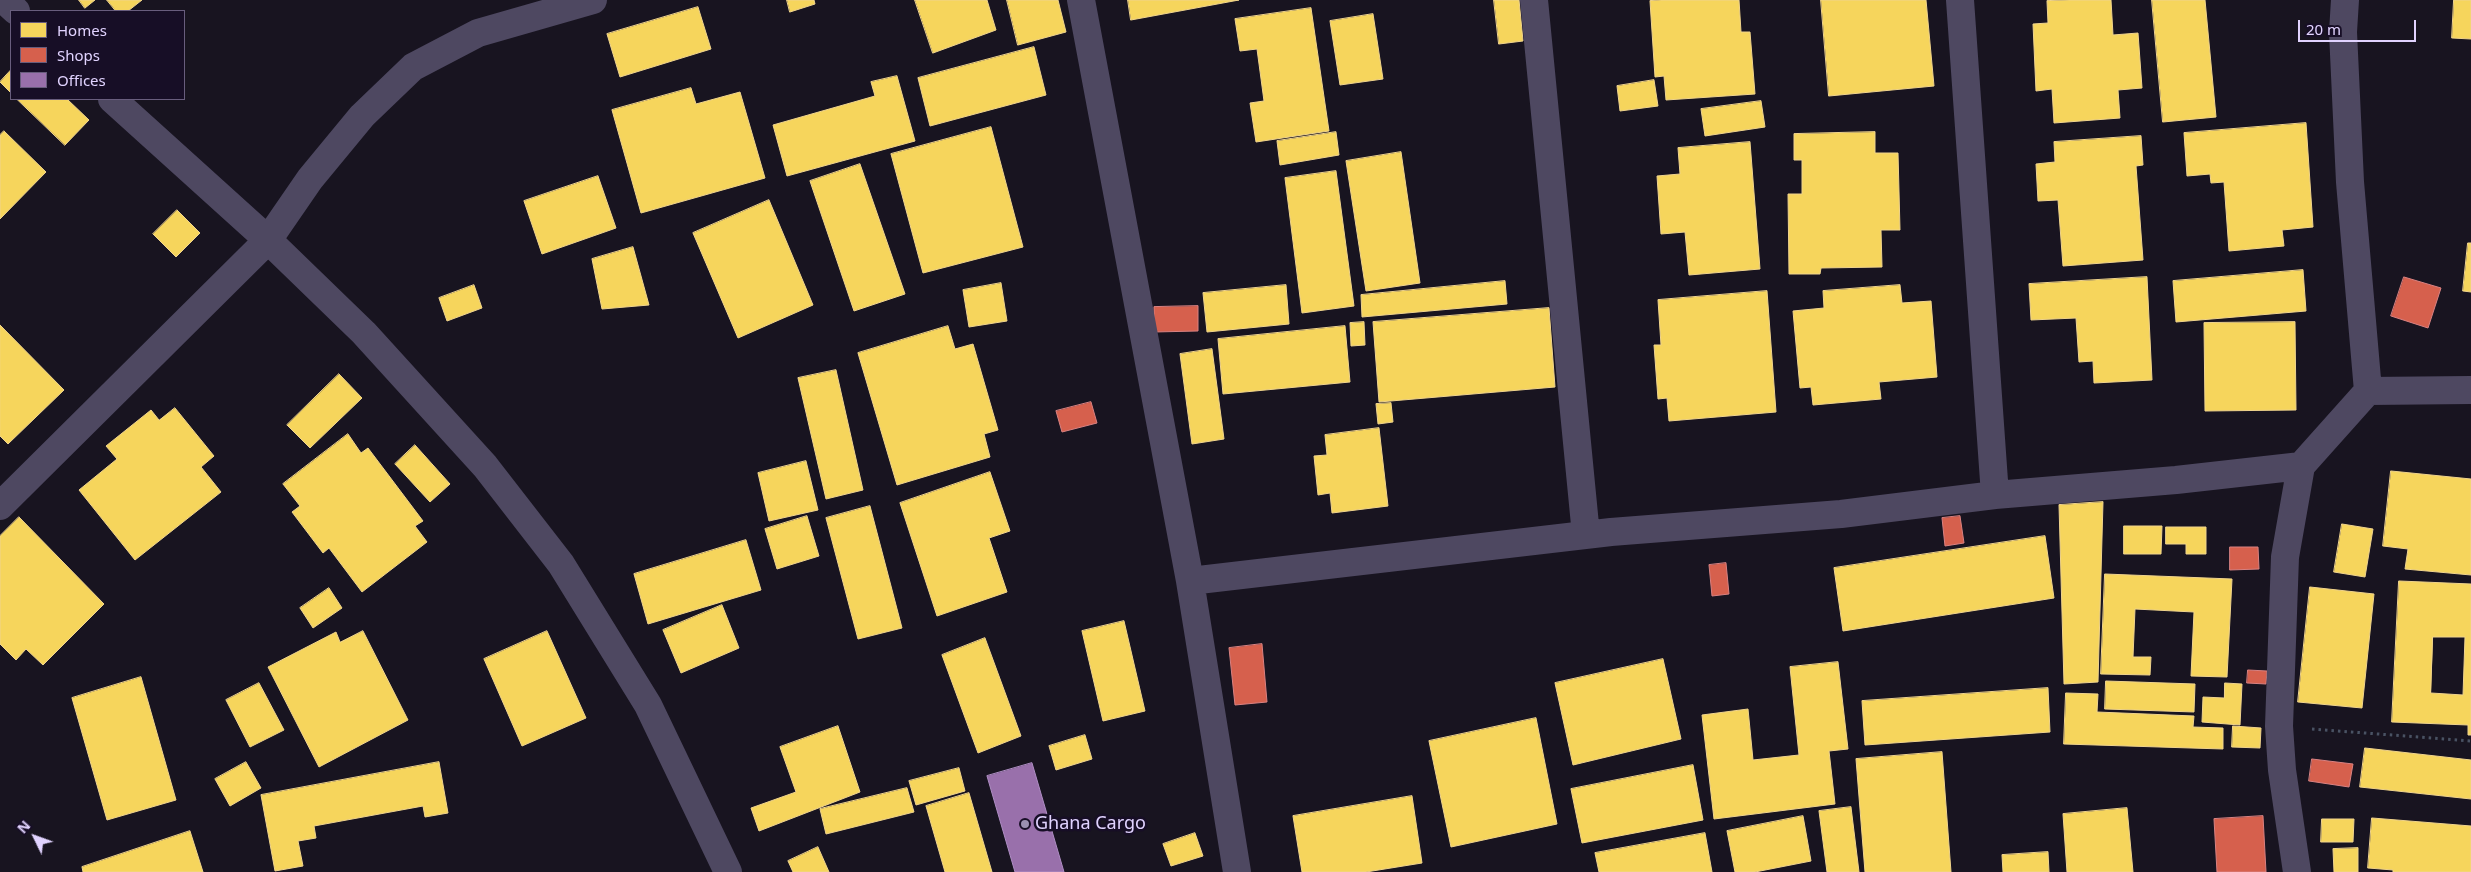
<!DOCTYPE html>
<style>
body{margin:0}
#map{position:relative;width:2471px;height:872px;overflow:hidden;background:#181420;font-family:"Noto Sans",sans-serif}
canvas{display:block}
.legend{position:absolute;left:10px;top:10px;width:175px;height:90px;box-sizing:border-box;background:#170e26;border:1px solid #685d7d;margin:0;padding:6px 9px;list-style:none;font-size:15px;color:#e1d3ff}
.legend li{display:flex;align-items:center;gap:10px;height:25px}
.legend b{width:25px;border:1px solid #685d7d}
.north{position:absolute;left:10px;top:812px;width:50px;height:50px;-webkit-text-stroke:4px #170e26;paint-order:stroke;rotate:312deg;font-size:14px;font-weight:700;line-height:20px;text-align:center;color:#e1d3ff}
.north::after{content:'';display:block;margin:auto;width:18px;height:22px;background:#e1d3ff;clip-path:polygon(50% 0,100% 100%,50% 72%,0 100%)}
.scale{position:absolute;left:2298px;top:20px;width:118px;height:22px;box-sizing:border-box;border:2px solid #e1d3ff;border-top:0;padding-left:6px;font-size:15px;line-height:18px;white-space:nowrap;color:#e1d3ff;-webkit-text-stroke:4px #170e26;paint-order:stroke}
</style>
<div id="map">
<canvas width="2471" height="872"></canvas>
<ul class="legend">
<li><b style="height:14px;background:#f6d55c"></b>Homes</li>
<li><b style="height:14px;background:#d6604d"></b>Shops</li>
<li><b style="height:14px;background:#9970ab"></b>Offices</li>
</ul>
<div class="north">N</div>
<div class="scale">20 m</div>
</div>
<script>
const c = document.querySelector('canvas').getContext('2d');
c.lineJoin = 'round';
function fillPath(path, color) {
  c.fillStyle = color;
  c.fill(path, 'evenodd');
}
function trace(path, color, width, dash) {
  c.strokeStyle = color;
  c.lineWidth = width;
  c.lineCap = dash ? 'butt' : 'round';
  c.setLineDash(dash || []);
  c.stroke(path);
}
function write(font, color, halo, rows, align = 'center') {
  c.font = font + ' "Noto Sans",sans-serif';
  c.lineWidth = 5;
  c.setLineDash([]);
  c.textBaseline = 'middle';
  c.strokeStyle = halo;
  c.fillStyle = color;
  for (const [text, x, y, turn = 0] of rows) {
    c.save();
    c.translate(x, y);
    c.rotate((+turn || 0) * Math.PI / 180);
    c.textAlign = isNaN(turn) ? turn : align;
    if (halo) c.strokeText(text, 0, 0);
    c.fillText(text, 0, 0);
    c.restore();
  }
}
const homes = new Path2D(`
 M79,0H95L85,8Z
 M107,0H142L128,11H116Z
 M787,0H814L815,4L790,12Z
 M915,0H987L996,30L933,53Z
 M1007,0H1058L1066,32L1018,45Z
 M1128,0H1239L1131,20Z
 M1494,0H1519L1523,41L1499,44Z
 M1661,0H1739L1741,32H1750L1755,94L1666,100L1664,76L1655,77L1650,1Z
 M1821,0H1926L1934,86L1829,96Z
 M2069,0H2111L2113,35L2138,33L2142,88L2118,90L2120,118L2054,123L2052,89L2036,91L2033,24L2048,23L2047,1Z
 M2152,0H2205L2216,117L2163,122Z
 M2454,0H2471V39L2452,38Z
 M698,7L711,49L620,77L607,34Z
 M1311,8L1329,131L1256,142L1250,103L1264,101L1257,49L1240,51L1235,19Z
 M1373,14L1383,79L1340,85L1330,21Z
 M1034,47L1046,95L930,126L918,78Z
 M11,70V93L0,82Z
 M897,76L915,141L787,176L773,125L875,96L871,82Z
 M1654,80L1658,106L1620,111L1617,86Z
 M691,88L696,104L740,92L765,178L641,213L612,110Z
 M17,99H67L89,120L65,145Z
 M1761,101L1765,127L1705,136L1701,109Z
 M2306,123L2313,227L2282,230L2284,246L2229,251L2224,182L2211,183L2210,174L2187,176L2184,133Z
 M991,127L1023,247L923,273L891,154Z
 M4,131L46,172L0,219V135Z
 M1336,132L1339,155L1280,165L1277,141Z
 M1875,132V153H1898L1900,230H1881L1882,267L1821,268L1820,274H1789L1788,194H1802V160H1794V134Z
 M2141,136L2143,165L2136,166L2143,260L2063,266L2058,200L2038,201L2036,164L2055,162L2054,142Z
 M1750,142L1760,269L1689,275L1685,232L1661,234L1657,176L1680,174L1678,148Z
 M1401,152L1420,283L1366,291L1346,161Z
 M860,164L905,294L854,311L810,181Z
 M1336,171L1354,306L1302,313L1285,178Z
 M598,176L616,228L542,254L524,201Z
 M769,200L813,305L738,338L693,233Z
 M177,210L200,233L176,257L153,234Z
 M2468,243H2471V292L2463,291Z
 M633,247L649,305L602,309L592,259Z
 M2303,270L2306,311L2176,322L2173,281Z
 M2147,277L2152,380L2094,383L2093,361L2079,362L2076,318L2031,320L2029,284Z
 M1505,281L1507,304L1362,317L1361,295Z
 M1001,283L1007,321L969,327L963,290Z
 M474,285L482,308L447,321L439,298Z
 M1286,285L1289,324L1207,332L1203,293Z
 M1900,285L1902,303L1931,301L1937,377L1879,382L1881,399L1813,405L1811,387L1800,388L1793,311L1824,308L1823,291Z
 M1767,291L1776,412L1669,421L1667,398L1658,399L1654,345H1661L1658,300Z
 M1549,308L1555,387L1379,402L1373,322Z
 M1364,322L1365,345L1351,346L1350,323Z
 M2295,322L2296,410L2205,411L2204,323Z
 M0,325L64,390L8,444L0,436Z
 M948,326L955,349L973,344L998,430L984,434L990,457L897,485L858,353Z
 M1345,326L1350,382L1223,394L1218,339Z
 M1212,349L1224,439L1192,444L1180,354Z
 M836,370L863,490L826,499L798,378Z
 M339,374L362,398L310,448L287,425Z
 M1391,403L1393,422L1378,424L1376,404Z
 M175,408L214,456L201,467L221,492L135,560L79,490L117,459L106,446L151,410L159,420Z
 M1379,428L1388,506L1332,513L1330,493L1318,495L1314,456L1327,455L1325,435Z
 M348,434L361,453L368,448L423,521L415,526L427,542L362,592L329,548L323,553L292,512L300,506L283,484Z
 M415,445L450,484L430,502L395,464Z
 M806,461L818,510L769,521L758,473Z
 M2391,471L2471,479V575L2405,569L2408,549L2383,546Z
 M990,472L1010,531L989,538L1007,592L937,616L900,503Z
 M2103,502L2098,682L2064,684L2059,505Z
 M870,506L902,628L858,639L826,518Z
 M807,516L819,556L777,569L765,529Z
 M19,517L104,604L43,665L26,649L16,660L0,644V536Z
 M2342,524L2373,529L2365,577L2334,572Z
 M2124,526H2162L2161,554H2124Z
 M2166,527H2206V554H2186V544H2166Z
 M2045,536L2054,598L1843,631L1834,568Z
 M746,540L761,590L648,624L634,574Z
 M2105,574L2232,579L2227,677L2191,676L2194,612L2135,609L2133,657H2151L2150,675L2101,674Z
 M2399,581L2471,584V735H2468V725L2392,722ZM2433,637H2465L2463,695L2431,693Z
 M2310,587L2374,594L2362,708L2298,702Z
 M329,588L342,608L313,628L300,608Z
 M722,605L739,648L681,673L663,630Z
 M1124,621L1145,711L1103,721L1082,631Z
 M363,631L408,720L319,767L268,667L336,632L340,642Z
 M547,631L586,718L522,746L484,659Z
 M985,638L1021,736L978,753L942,655Z
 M1663,659L1681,739L1573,765L1555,683Z
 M1838,662L1848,749L1829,751L1835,804L1714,819L1702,715L1748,709L1753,760L1799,755L1790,667Z
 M141,677L176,800L107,820L72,698Z
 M2106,681L2195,684L2194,712L2105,709Z
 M259,683L284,730L250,747L226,700Z
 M2225,683L2242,684L2240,725L2202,722L2203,697L2224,698Z
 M2048,688L2050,732L1865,745L1862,701Z
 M2066,693L2098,694L2097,712L2194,716L2193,727L2223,728V749L2064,744Z
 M1536,718L1557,824L1451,847L1429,741Z
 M838,726L860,792L759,831L751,808L796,792L780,747Z
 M2233,726L2261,728L2260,748L2232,747Z
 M1085,735L1092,759L1056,770L1049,746Z
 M2365,748L2471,760V799L2360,787Z
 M1942,752L1951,872H1865L1856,759Z
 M246,762L261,788L230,806L215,779Z
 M439,762L448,813L425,817L423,806L314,826L316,838L298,841L303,866L275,871L261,795Z
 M1693,765L1703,820L1582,843L1571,789Z
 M959,768L965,791L916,805L909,781Z
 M907,788L914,812L826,834L820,809Z
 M969,793L992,872H945L926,806Z
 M1412,796L1422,863L1366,872H1302L1293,816Z
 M1851,807L1859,872H1827L1819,811Z
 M2127,808L2133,872H2067L2063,814Z
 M1803,816L1811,861L1755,872H1735L1727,831Z
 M2372,818L2471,826V872H2393V870L2368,868Z
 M2322,819H2354L2353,842H2321Z
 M190,831L203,872H83L82,867Z
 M1195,833L1203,856L1171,866L1163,844Z
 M1705,833L1712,872H1599L1595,853Z
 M818,847L829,872H793L788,861Z
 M2358,848V872H2334L2333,849Z
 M2048,852L2049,872H2003L2002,855Z`);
fillPath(homes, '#f6d55c');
trace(homes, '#f0d48d', 1);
const shops = new Path2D(`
 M2404,277L2441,288L2428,328L2391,316Z
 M1198,306V331L1154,332V307Z
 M1091,402L1097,423L1062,432L1056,411Z
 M1960,516L1964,543L1945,546L1942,518Z
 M2230,547H2258L2259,569L2230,570Z
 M1726,563L1729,594L1712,596L1709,565Z
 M1262,644L1267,702L1235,705L1229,648Z
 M2248,670L2267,671L2266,684L2247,683Z
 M2312,759L2353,764L2349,787L2309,781Z
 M2263,816L2266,872H2217L2214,819Z`);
fillPath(shops, '#d6604d');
trace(shops, '#d98282', 1);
const offices = new Path2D(`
 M1032,763L1064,872H1015L987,776Z`);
fillPath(offices, '#9970ab');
trace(offices, '#af8ec4', 1);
trace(new Path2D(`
 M2312,729L2471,741`), '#495263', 3, [2.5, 4]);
trace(new Path2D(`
 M4,0L16,11
 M593,0L478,33L413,67L362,116L310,179L268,240L364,333L485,466L561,564L648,705L728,872
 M1081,0L1190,581L1237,872
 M1534,0L1586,535
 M1960,0L1995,495
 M2368,391L2471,390
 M0,506L268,240L112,99
 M1190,581L1611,532L1841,514L1995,495L2176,480L2301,466
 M2297,872L2282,770L2279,726L2285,557L2301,466L2368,391L2350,182L2343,32L2345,0`), '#4e4861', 28);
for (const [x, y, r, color] of [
 [1025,824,5,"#9b90b1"]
]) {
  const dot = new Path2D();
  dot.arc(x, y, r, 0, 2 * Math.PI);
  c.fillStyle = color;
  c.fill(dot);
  trace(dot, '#170e26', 2);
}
write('18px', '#e1d3ff', '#170e26', [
 ["Ghana Cargo",1035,824]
], 'left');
</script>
